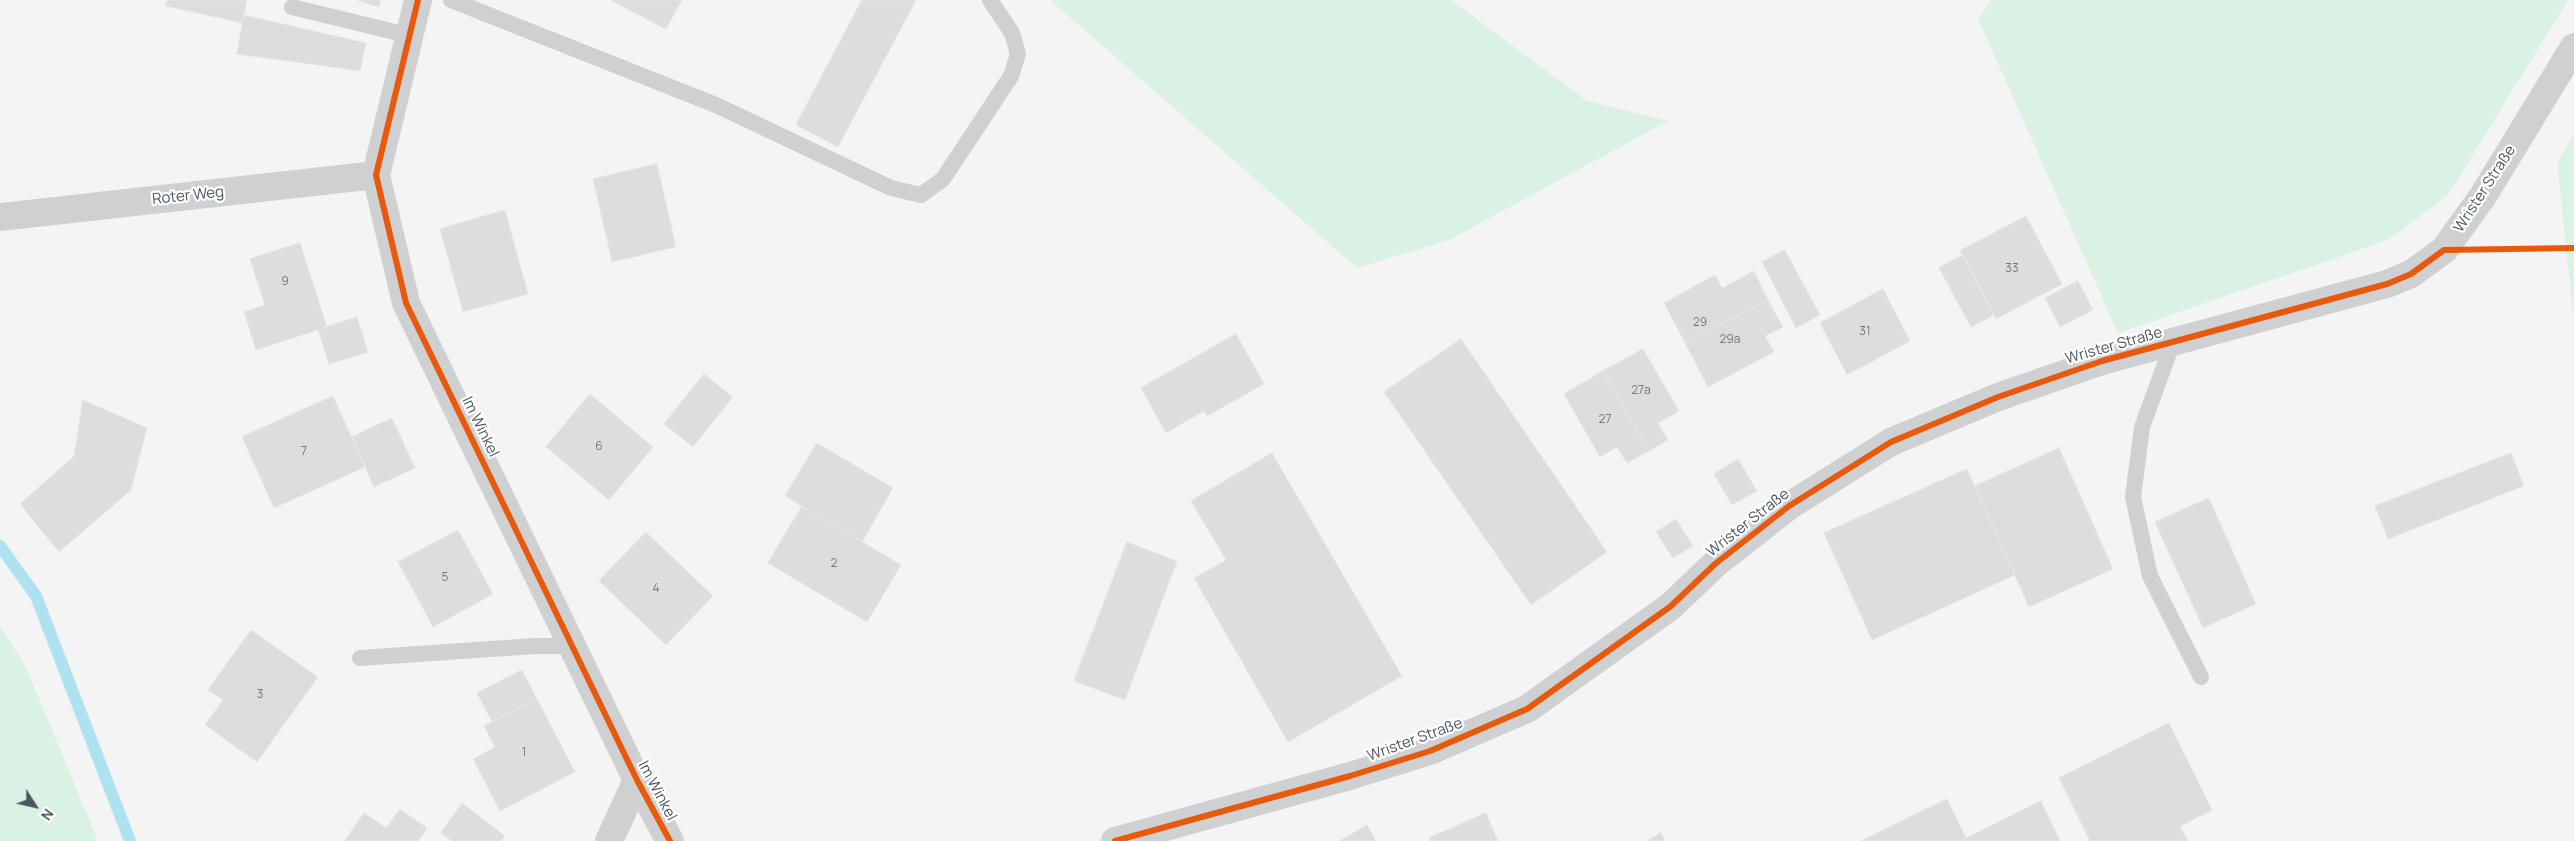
<!DOCTYPE html>
<meta charset="utf-8">
<style>
body{margin:0}
#map{position:relative;width:2574px;height:841px;overflow:hidden;background:#f4f4f4;font-family:Manrope,sans-serif}
canvas{display:block}
.north{position:absolute;left:10px;top:781px;width:50px;height:50px;-webkit-text-stroke:4px #fff;paint-order:stroke;rotate:125deg;font-size:14px;font-weight:700;line-height:20px;text-align:center;color:#4a5661}
.north::after{content:'';display:block;margin:auto;width:18px;height:22px;background:#4a5661;clip-path:polygon(50% 0,100% 100%,50% 72%,0 100%)}
</style>
<div id="map">
<canvas width="2574" height="841"></canvas>
<div class="north">N</div>
</div>
<script>
const c = document.querySelector('canvas').getContext('2d');
c.lineJoin = 'round';
function fillPath(path, color) {
  c.fillStyle = color;
  c.fill(path, 'evenodd');
}
function trace(path, color, width, dash) {
  c.strokeStyle = color;
  c.lineWidth = width;
  c.lineCap = dash ? 'butt' : 'round';
  c.setLineDash(dash || []);
  c.stroke(path);
}
function write(font, color, halo, rows, align = 'center') {
  c.font = font + ' Manrope,sans-serif';
  c.lineWidth = 4.5;
  c.setLineDash([]);
  c.textBaseline = 'middle';
  c.strokeStyle = halo;
  c.fillStyle = color;
  for (const [text, x, y, turn = 0] of rows) {
    c.save();
    c.translate(x, y);
    c.rotate((+turn || 0) * Math.PI / 180);
    c.textAlign = isNaN(turn) ? turn : align;
    if (halo) c.strokeText(text, 0, 0);
    c.fillText(text, 0, 0);
    c.restore();
  }
}
fillPath(new Path2D(`
 M1050,0H1451L1587,101L1668,121L1449,240L1357,268Z
 M1992,0H2568L2448,195L2388,240L2118,333L1978,19Z
 M2574,135V321L2557,162Z
 M0,626L26,667L98,841H0Z`), '#d9f2e3');
trace(new Path2D(`
 M0,546L36,596L130,841`), '#aee2f0', 12);
const building = new Path2D(`
 M167,0H247L242,23L166,6Z
 M357,0H381L379,7Z
 M611,0H682L666,29Z
 M862,0H916L838,147L796,125Z
 M244,15L366,43L360,71L237,54Z
 M657,164L676,247L612,262L593,179Z
 M505,210L528,294L463,312L440,229Z
 M2026,216L2062,284L1996,319L1960,251Z
 M300,243L327,327L256,350L244,312L265,305L250,259Z
 M1785,250L1820,315L1796,328L1762,262Z
 M1963,255L1994,315L1971,327L1939,268Z
 M1754,271L1768,300L1685,343L1664,303L1715,275L1722,288Z
 M2078,281L2093,310L2060,327L2045,298Z
 M1883,289L1910,341L1847,375L1820,323Z
 M1768,300L1783,327L1765,336L1774,352L1708,387L1685,343Z
 M357,317L368,352L329,364L318,330Z
 M1236,334L1264,384L1207,416L1204,411L1166,433L1141,388Z
 M1461,339L1607,552L1531,605L1384,392Z
 M1643,349L1679,411L1658,423L1668,440L1649,451L1603,371Z
 M1603,371L1649,451L1627,463L1617,447L1600,457L1564,394Z
 M704,374L733,397L693,447L664,424Z
 M590,394L653,447L609,500L546,447Z
 M333,396L365,467L274,508L242,437Z
 M83,400L147,428L131,490L59,552L20,504L74,456Z
 M392,418L415,468L374,487L352,437Z
 M817,443L893,488L862,542L785,496Z
 M2059,448L2113,569L2029,607L1975,486Z
 M1272,453L1402,676L1288,742L1194,578L1226,560L1191,501Z
 M2511,453L2524,486L2388,539L2375,506Z
 M1738,459L1757,491L1732,505L1714,474Z
 M1967,469L2015,575L1872,640L1824,533Z
 M2209,498L2256,604L2203,628L2155,522Z
 M802,506L901,565L867,622L768,563Z
 M1676,519L1693,546L1673,558L1656,532Z
 M458,530L493,594L433,627L398,562Z
 M646,532L713,596L666,645L599,581Z
 M1127,542L1177,561L1125,700L1074,681Z
 M251,630L318,677L257,762L205,725L223,700L208,690Z
 M522,670L537,699L492,722L477,693Z
 M537,699L575,772L500,811L473,759L495,747L484,726Z
 M2169,723L2212,810L2180,826L2188,841H2090L2059,778Z
 M1947,799L1966,838L1959,841H1861Z
 M2041,801L2060,841H1959L1966,838Z
 M462,803L505,836L501,841H452L441,833Z
 M400,809L427,828L418,841H344L364,813L386,828Z
 M1486,813L1498,841H1430L1429,838Z
 M1367,825L1376,841H1340Z
 M1661,833L1665,841H1647Z`);
fillPath(building, '#ddddde');
trace(building, '#e5e6e7', 1);
trace(new Path2D(`
 M451,0L716,105L891,188L921,195L943,179L1011,76L1018,54L1012,33L990,0
 M292,7L407,35
 M2173,342L2142,427L2133,497L2150,576L2201,677
 M360,658L535,646H572`), '#ced0d2', 16);
trace(new Path2D(`
 M418,0L376,175L406,303L637,780L670,841
 M0,217L376,175
 M609,841L637,780`), '#ced0d2', 28);
trace(new Path2D(`
 M1115,841L1350,776L1430,751L1527,709L1671,606L1715,564L1789,506L1891,442L1998,397L2102,361L2387,284L2411,274L2444,250L2483,196L2574,47`), '#ced0d2', 28);
trace(new Path2D(`
 M418,0L376,175L406,303L637,780L670,841
 M1115,841L1350,776L1430,751L1527,709L1671,606L1715,564L1789,506L1891,442L1998,397L2102,361L2387,284L2411,274L2444,250L2574,248`), '#e8590c', 6);
write('12px', '#707881', null, [
 ["33",2012,269],
 ["9",285,282],
 ["29",1700,323],
 ["31",1865,332],
 ["29a",1730,340],
 ["27a",1641,391],
 ["27",1605,420],
 ["6",599,447],
 ["7",304,452],
 ["2",834,564],
 ["5",445,578],
 ["4",656,589],
 ["3",260,695],
 ["1",524,753]
]);
write('15px', '#4a5661', '#fff', [
 ["Wrister Straße",2485,189,-57],
 ["Roter Weg",188,196,-6],
 ["Wrister Straße",2114,346,-16],
 ["Im Winkel",480,427,64],
 ["Wrister Straße",1748,523,-38],
 ["Wrister Straße",1415,740,-20],
 ["Im Winkel",657,791,62]
]);
</script>
